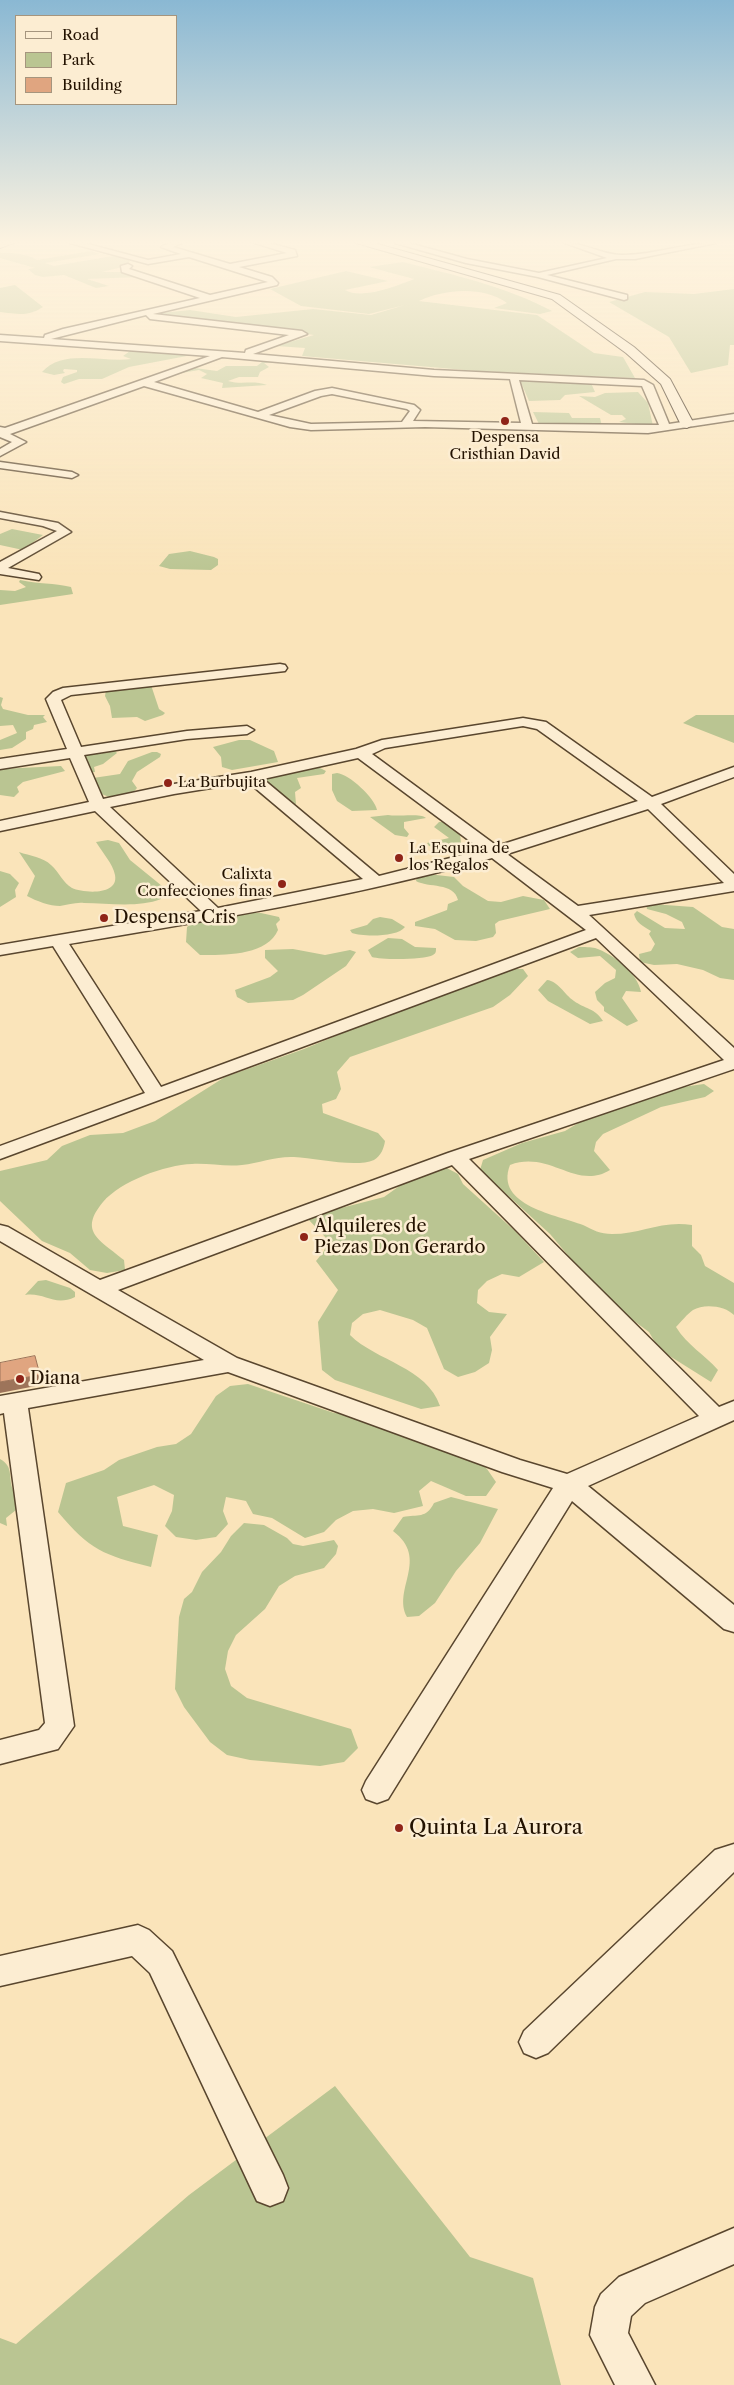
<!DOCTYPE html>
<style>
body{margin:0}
#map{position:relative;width:734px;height:2385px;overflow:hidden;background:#fae4ba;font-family:"Libre Caslon Text",serif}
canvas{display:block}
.legend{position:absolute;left:15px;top:15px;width:162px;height:90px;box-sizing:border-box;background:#fcedd2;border:1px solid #a5957e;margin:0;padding:6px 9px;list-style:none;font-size:15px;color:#231200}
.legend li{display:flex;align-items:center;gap:10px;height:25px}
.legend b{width:25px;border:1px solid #a5957e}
</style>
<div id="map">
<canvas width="734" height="2385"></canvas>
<ul class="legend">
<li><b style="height:6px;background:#fcedd2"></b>Road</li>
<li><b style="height:14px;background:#bac592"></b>Park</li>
<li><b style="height:14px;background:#e0a580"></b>Building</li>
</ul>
</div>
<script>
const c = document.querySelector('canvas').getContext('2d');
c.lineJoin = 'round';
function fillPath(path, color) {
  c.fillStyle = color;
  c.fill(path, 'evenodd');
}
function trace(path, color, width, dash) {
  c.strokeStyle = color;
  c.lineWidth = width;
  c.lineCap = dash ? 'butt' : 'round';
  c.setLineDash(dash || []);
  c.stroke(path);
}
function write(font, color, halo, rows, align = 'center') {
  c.font = font + ' "Libre Caslon Text",serif';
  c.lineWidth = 5;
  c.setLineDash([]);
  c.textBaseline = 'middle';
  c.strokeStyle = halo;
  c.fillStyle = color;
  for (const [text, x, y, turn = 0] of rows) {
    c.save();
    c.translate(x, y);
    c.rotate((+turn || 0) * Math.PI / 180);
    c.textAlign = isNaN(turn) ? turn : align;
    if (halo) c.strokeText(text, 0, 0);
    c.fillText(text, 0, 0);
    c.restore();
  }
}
fillPath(new Path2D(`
 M91,251L100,254L45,263L54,266L113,256L129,260L130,265L102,272H124L140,277L87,279L109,286L96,288L64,275L43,277L35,275L28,269L35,268L0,258V253C10,252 29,254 37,260Z
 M403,262C454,275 505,286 552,311L540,314L494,308L507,303C483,286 445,289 419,301L537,315L594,353L623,357L635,378L477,371L302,356L305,348L276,346L314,335L151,314L190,310L236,317L313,309L371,315L405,305L369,314L301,306L270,289L346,271L388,281L345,290C362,300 396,286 414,279L369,267Z
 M15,285L43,307C28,317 17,314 0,312V288Z
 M734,289V345H730L728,365L691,373L669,337L609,302L645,292L694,294Z
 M130,351L192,355L129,367L102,379H79L64,384L61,382L63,377L77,372V370L64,369L63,371L65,373L54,375L42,372C63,348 103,363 131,359L123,356Z
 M259,360L281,362L264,363L269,367L260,372L258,377H239L228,381C241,385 254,380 267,385L222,388L223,383L201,378L207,374L199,370L176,374L195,368L217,371L226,366H257L262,362Z
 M520,380L591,383L595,392L565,395L560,400L529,401Z
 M638,392L648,403L653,426L619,422L626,419L622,415H611L579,396L595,397L605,393Z
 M533,412L569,413L572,418H600L602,426L539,424Z
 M12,529L43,535L23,550L0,545V534Z
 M190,551L214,557L218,559V565L211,570L170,569L159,566L169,554Z
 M20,580C38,584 54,583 71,587L73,594L0,605V590L15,591L26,587L19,582Z
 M151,685L159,709L165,713L163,715L145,721L137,717L112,718L110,706L105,696L106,690Z
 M0,697L3,698L1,705L3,709L28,715H45L43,717L47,722L34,725L33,729L26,732V739L12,748L0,750V740L17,733L13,725L0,726Z
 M696,715H734V743L683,723Z
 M239,740H250L274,751L278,762L232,770L222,767L221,757L213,747Z
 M103,751H115L117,753L103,764L94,767L95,772L89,773L81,755Z
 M152,752H157L161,754L160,757L137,772L132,781L137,788C128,800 110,800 99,792L93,778L120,774L128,761Z
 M61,766L65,771L23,782L17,787L19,792L14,797L0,795V769Z
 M301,768H320L326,771L324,774L297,778L301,788L295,792L296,804L290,803L264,780L268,775Z
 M337,773C349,774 375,798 377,810L352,811L337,801L332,790V774Z
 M388,815C398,817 420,813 426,818L404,822V828L409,834L407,837L395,835L370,817Z
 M439,822H445L460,832L461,844L459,846L441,849L429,846L427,843L449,838L434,827Z
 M108,840L119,843L130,860L162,886L161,899C138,908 108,903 84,903C76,902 68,905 60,906C50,906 36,901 27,896L35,876L19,852C30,856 43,857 51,865C59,872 63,883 72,888C83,893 119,896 115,875C113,864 102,852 96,842Z
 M0,871L10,874L19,883L15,890L16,897L0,907Z
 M428,874L454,877L463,886L488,901L501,902L523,896L544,900L550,909L499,921L495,924L496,933L493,937L476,941L455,940L435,929L415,926V922L447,910L448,904L458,900C454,882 428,888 416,881L417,877Z
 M652,904L693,907L722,927L734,929V980L720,978L703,970L677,964L654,965L640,962L639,954L651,951L655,944L649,934L651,931C643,926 636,923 634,914L637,911L665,928L685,929L682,922L666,914L647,909L646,905Z
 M246,913H261L279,917L280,920L276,924L278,930C267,956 224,955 200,955L186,942L187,927C201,915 229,919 246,913Z
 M380,917L392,919L405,927C398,937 363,937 352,933L350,930L367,925L373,919Z
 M388,938L402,939L415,947L436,948C436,952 436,953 433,955C425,960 381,960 372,957L368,950Z
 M579,947C584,947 591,947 595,948C613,954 638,973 641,992L626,991L622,998L638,1021L627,1026L604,1011V1007L597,1000L595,992L605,983L615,978L616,970L600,956L578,958L570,952Z
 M293,949L325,955L350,950L356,952L346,966L303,995L293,1000L248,1003L237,997L235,990L270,977L278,971L265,958V950Z
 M509,969H523L528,976L510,995L493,1007L350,1057L337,1072L341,1089L336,1099L322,1104L323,1113L378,1133L385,1141C384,1148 381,1156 374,1160C355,1168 316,1158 294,1157C277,1156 259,1163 242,1165C225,1167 209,1163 192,1164C165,1165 121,1181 103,1202C78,1232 100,1240 124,1260L125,1270L107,1273L90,1270L70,1253L42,1241L0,1201V1171L47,1160L62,1146L90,1135L123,1133L155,1121L225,1077L304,1049L489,973Z
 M547,980C558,981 564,994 574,1001C585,1009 595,1008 603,1021L590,1024L548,1001L538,990Z
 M704,1084L714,1091L705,1097L661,1107L603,1134L596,1142L594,1151L610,1170C576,1191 550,1150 510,1165C494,1206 558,1215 583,1225C593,1230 600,1234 612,1234C641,1234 662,1220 692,1225V1246L701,1255L705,1266L734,1283V1315C726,1306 704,1303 693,1310C687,1314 681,1322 676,1327C687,1345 705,1355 718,1370L711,1382L668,1355L656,1344L649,1332L630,1318L577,1266L550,1234L480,1170L483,1160L522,1143L565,1131L607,1106L675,1088Z
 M445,1167L458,1174L463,1184L515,1231L544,1262L519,1277L502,1274L487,1281L478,1290L477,1303L489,1312L507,1314L490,1337L492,1350L489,1363L475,1372L458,1377L444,1369L427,1328L413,1320L380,1310L363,1314L352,1323L350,1335C376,1361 427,1367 440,1406L421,1409L335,1380L322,1370L318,1322L338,1290L316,1261L324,1251L328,1240L306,1217L384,1197L405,1182Z
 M46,1280L70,1288L75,1292V1297C54,1307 45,1292 25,1295L38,1281Z
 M248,1384L334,1413L353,1414L370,1419L419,1443L457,1449L475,1458L487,1469L496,1482L486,1496H466L431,1481L419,1491L423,1506L394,1513L373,1509L353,1511L336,1520L324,1532L305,1538L272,1518L253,1514L246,1501L226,1497L223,1511L228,1524L216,1537L196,1540L176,1537L165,1526L172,1511L174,1495L154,1485L117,1497L123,1526L158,1535L151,1567C103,1555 90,1550 58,1512L66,1483L104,1470L119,1460L157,1447L176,1444L191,1434L216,1396L230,1386Z
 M0,1459C15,1467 7,1479 14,1492C16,1497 20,1500 21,1506L6,1518L7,1526L0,1523Z
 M451,1497L498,1509L480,1543L456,1571L435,1603L419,1616L407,1617C392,1589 430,1559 393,1531L403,1517C418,1514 426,1519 434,1503Z
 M244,1523L264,1525L287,1538L293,1544L303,1546L334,1540L338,1546L336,1554L324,1568L295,1576L279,1586L265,1609L236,1635L228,1651L225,1669L231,1686L247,1698L351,1729L358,1748L344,1762L320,1766L250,1760L227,1755L210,1742L184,1707L175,1689L179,1617L184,1599L192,1592L202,1572L221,1552L231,1536Z
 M335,2086L470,2257L533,2278L561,2385H0V2338L16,2344L189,2195Z`), '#bac592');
const street = new Path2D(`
 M70,243H84L148,260L181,254L161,247L169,243H182L173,247L230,264L287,253L255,243H269L295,250L297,256L239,267L272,277L278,283L277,285L153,314L302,331L307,334L253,354L434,370L644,380L653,385L669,424L734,414V420L648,433L425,427L311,430L290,427L144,386L10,434L26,442L0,456V449L12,442L0,437V427L5,428L210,356L0,341V335L44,338L45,335L63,329L200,298L122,272L121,266L128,264L132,266L129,269L210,295L268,282L189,257L148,264ZM146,315L150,319L289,335L246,350L245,353L51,339ZM222,357L434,376L510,379L521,423L413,421L420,410L414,405L332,388L315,391L258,412L154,382ZM519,380L642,386L659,425L532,424ZM332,394L407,409L410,411L402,422L311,424L269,415L321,396Z
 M395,243H409L467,259L539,273L607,258L565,243C585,243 603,255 622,255C654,255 684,243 716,243L635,259H616L547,275L627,295V299L624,300L538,277L466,263Z
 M0,462L72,472L78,475L72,478L0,468Z
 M0,512L58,523L71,532L8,568L39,574L41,577L39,580L0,574V562L57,531L43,526L0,518Z
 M280,664L285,665L287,668L285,671L71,695L61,700L81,747L187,731L247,726L254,730L247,734L187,739L84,755L103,799L174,784L251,772L356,749L382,740L523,718L546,722L652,797L734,767V777L661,804L734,874V891L589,915L734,1048V1069L469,1159L719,1407L734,1401V1420L588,1486L734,1605V1632L724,1629L572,1501L388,1799L377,1803L366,1799L362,1790L366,1781L553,1488L502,1472L228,1372L28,1408L74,1726L58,1749L0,1764V1740L39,1730L45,1723L4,1413L0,1414V1396L204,1360L0,1241V1225L8,1227L100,1280L448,1153L724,1060L596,938L0,1159V1146L145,1093L53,946L0,955V945L201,911L95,811L0,831V821L89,802L70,758L0,769V759L67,749L46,699L53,692L63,688ZM523,726L537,729L638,801L497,846L372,754L385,748ZM358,758L482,850L379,876L263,779ZM248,782L363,879L218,908L110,807L174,794ZM648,809L724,883L578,906L507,854ZM492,858L586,930L161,1087L69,944C211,920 353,897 492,858ZM452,1165L699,1416L567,1474L520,1460L237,1358L118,1290Z
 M734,1844V1872L548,2053L536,2058L524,2053L519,2042L524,2031L715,1850Z
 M138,1925L149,1930L172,1951L283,2175L288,2188L283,2201L270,2206L257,2201L150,1973L132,1956L0,1986V1956Z
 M734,2228V2264L645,2303L631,2316L628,2333L655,2385H615L590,2335L595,2307L601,2294L619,2277Z`);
const secondary = new Path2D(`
 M0,243H14L0,248Z
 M356,243H374L560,295L634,347L670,379L694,424L687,428L682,427L661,384L626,353L552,299Z`);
trace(street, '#59462e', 3);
trace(secondary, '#231200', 2);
fillPath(street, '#fcedd2');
fillPath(secondary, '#fcedd2');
fillPath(new Path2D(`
 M40,1375L41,1385L0,1393V1382Z`), '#9d745a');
const building = new Path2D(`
 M35,1356L40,1375L0,1382V1363Z`);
fillPath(building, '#e0a580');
trace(building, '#9d745a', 1);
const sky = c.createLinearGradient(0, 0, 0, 577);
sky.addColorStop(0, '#8ab8d3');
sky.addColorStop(0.42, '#fdf3e0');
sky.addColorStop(1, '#fdf3e000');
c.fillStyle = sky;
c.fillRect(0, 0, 734, 577);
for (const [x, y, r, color] of [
 [505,421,5,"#8f2418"],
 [168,783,5,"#8f2418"],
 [399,858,5,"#8f2418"],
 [282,884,5,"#8f2418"],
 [104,918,5,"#8f2418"],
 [304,1237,5,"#8f2418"],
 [20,1379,5,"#8f2418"],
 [399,1828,5,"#8f2418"]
]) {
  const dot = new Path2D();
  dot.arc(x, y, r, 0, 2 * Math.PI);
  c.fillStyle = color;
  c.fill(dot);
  trace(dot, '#fcedd2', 2);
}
write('15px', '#231200', '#fcedd2', [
 ["Despensa",505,438,"center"],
 ["Cristhian David",505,455,"center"],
 ["La Burbujita",178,783],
 ["La Esquina de",409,849],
 ["los Regalos",409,866],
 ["Calixta",272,875,"right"],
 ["Confecciones finas",272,892,"right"]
], 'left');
write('18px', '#231200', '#fcedd2', [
 ["Despensa Cris",114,918],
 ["Alquileres de",314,1227],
 ["Piezas Don Gerardo",314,1248],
 ["Diana",30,1379]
], 'left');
write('21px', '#231200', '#fcedd2', [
 ["Quinta La Aurora",409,1828]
], 'left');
</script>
